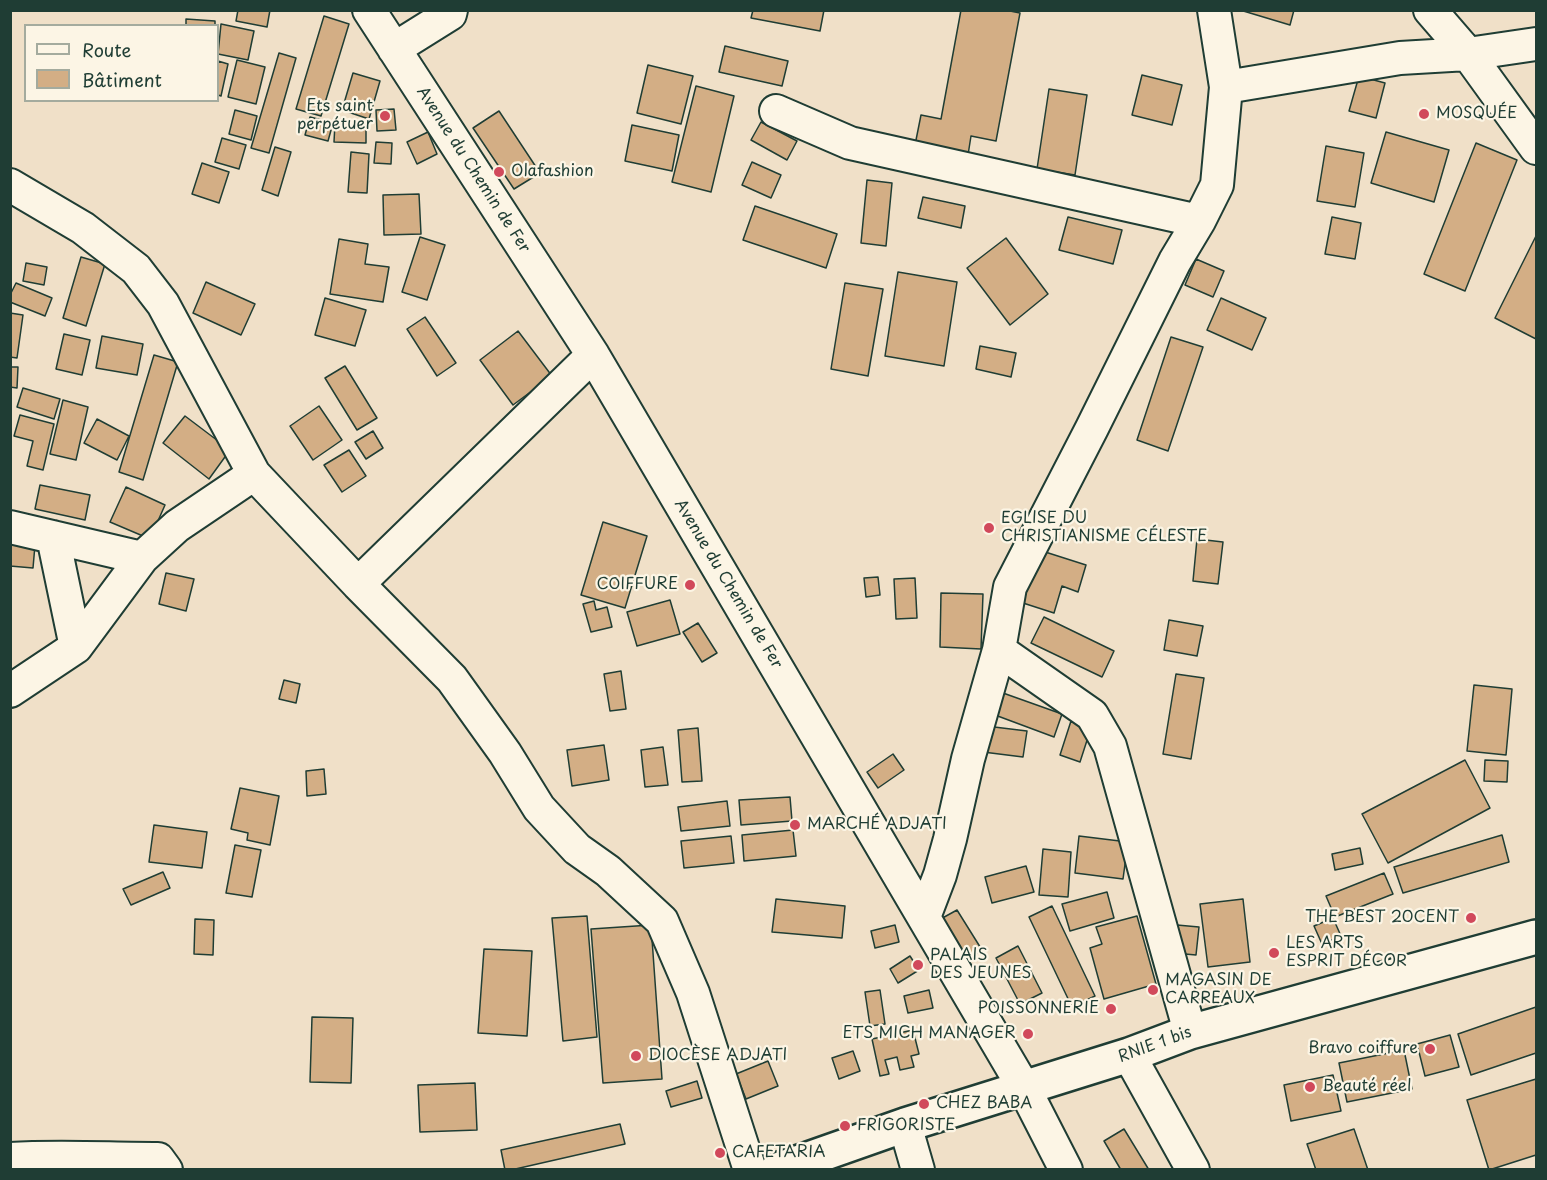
<!DOCTYPE html>
<meta charset="utf-8">
<style>
body{margin:0}
#map{position:relative;width:1547px;height:1180px;overflow:hidden;background:#f0e0c8;font-family:"Playpen Sans",sans-serif}
canvas{display:block}
.frame{position:absolute;inset:0;border:12px solid #1f3d34;pointer-events:none}
.legend{position:absolute;left:24px;top:24px;width:195px;height:78px;box-sizing:border-box;background:#fcf5e5;border:2px solid #a4ab9e;margin:0;padding:8px 10px;list-style:none;font-size:18px;color:#1f3d34}
.legend li{display:flex;align-items:center;gap:12px;height:30px}
.legend b{width:30px;border:2px solid #a4ab9e}
</style>
<div id="map">
<canvas width="1547" height="1180"></canvas>
<div class="frame"></div>
<ul class="legend">
<li><b style="height:8px;background:#fcf5e5"></b>Route</li>
<li><b style="height:16px;background:#d3ae85"></b>Bâtiment</li>
</ul>
</div>
<script>
const c = document.querySelector('canvas').getContext('2d');
c.lineJoin = 'round';
function fillPath(path, color) {
  c.fillStyle = color;
  c.fill(path, 'evenodd');
}
function trace(path, color, width, dash) {
  c.strokeStyle = color;
  c.lineWidth = width;
  c.lineCap = dash ? 'butt' : 'round';
  c.setLineDash(dash || []);
  c.stroke(path);
}
function write(font, color, halo, rows, align = 'center') {
  c.font = font + ' "Playpen Sans",sans-serif';
  c.lineWidth = 4.5;
  c.setLineDash([]);
  c.textBaseline = 'middle';
  c.strokeStyle = halo;
  c.fillStyle = color;
  for (const [text, x, y, turn = 0] of rows) {
    c.save();
    c.translate(x, y);
    c.rotate((+turn || 0) * Math.PI / 180);
    c.textAlign = isNaN(turn) ? turn : align;
    if (halo) c.strokeText(text, 0, 0);
    c.fillText(text, 0, 0);
    c.restore();
  }
}
const building = new Path2D(`
 M238,10H270L267,27L236,21Z
 M753,10H824L820,31L751,18Z
 M961,10H1005L1020,13L996,141L971,136L968,155L915,145L921,115L941,119Z
 M1240,10H1294L1290,25Z
 M324,16L349,24L321,116L296,109Z
 M186,19L215,21V26H186Z
 M221,24L254,31L248,60L218,54Z
 M725,46L788,61L782,86L719,72Z
 M279,53L296,58L269,153L251,148Z
 M237,60L265,67L256,104L228,97Z
 M218,61L228,64L221,96L218,95Z
 M648,65L693,76L681,124L637,113Z
 M353,73L380,81L369,119L342,110Z
 M1142,75L1182,85L1172,125L1132,115Z
 M1359,76L1385,83L1376,118L1349,111Z
 M696,86L734,96L711,192L672,182Z
 M1049,89L1087,95L1075,175L1037,169Z
 M394,109L396,130L377,131L376,110Z
 M235,110L257,116L251,140L229,134Z
 M499,111L540,173L514,189L473,128Z
 M310,117L333,123L328,141L305,135Z
 M761,122L797,141L787,160L751,140Z
 M335,123L366,125V143L334,142Z
 M632,125L679,135L672,171L625,161Z
 M428,132L437,154L417,164L407,142Z
 M1386,132L1449,150L1434,202L1371,183Z
 M222,138L246,145L239,169L215,162Z
 M376,142L392,143L391,164L374,163Z
 M1476,143L1517,160L1465,291L1424,274Z
 M1326,146L1364,153L1355,207L1317,201Z
 M275,147L291,152L278,196L262,190Z
 M351,152L369,154L367,193L348,192Z
 M752,162L781,175L771,198L742,185Z
 M202,163L229,172L219,203L192,194Z
 M867,180L892,183L886,246L861,243Z
 M419,194L421,234L384,235L383,195Z
 M923,197L965,206L961,228L918,218Z
 M755,206L837,234L826,268L743,240Z
 M1068,217L1122,230L1113,264L1059,250Z
 M1332,217L1361,223L1355,259L1325,254Z
 M1536,236V339L1495,318Z
 M420,237L445,245L427,300L402,292Z
 M1006,238L1048,294L1010,325L967,268Z
 M339,239L368,244L365,264L389,267L383,302L330,294Z
 M81,257L105,264L86,326L63,318Z
 M1196,259L1224,271L1213,297L1185,285Z
 M26,263L47,267L44,285L23,281Z
 M898,272L957,282L944,366L885,356Z
 M206,282L255,304L241,335L193,313Z
 M16,283L52,298L45,316L10,302V295Z
 M845,283L883,289L868,376L831,369Z
 M325,298L366,310L355,346L315,335Z
 M1221,298L1266,318L1252,350L1207,330Z
 M10,313L23,315L17,358L10,357Z
 M425,317L456,363L437,376L407,329Z
 M518,331L552,376L513,405L480,360Z
 M64,334L90,340L82,375L56,369Z
 M102,336L143,344L137,375L96,368Z
 M1171,337L1203,347L1168,451L1137,440Z
 M980,346L1016,353L1011,377L976,369Z
 M154,355L178,362L143,480L119,472Z
 M345,366L377,418L357,430L325,378Z
 M10,367H18L17,388L10,387Z
 M23,388L60,399L54,419L17,407Z
 M63,400L88,407L76,460L50,454Z
 M319,406L342,440L313,460L290,426Z
 M20,415L54,424L43,470L27,466L33,441L14,436Z
 M185,416L230,450L209,479L163,443Z
 M97,419L129,436L117,460L84,443Z
 M373,431L383,448L366,459L355,442Z
 M349,450L366,476L342,492L324,465Z
 M40,485L90,495L85,520L35,509Z
 M126,487L165,505L150,539L110,522Z
 M603,522L647,536L625,608L581,595Z
 M1197,539L1223,542L1218,584L1193,581Z
 M10,543L35,545L33,568L10,566Z
 M1039,550L1086,565L1078,592L1062,586L1054,613L1023,603Z
 M166,573L194,579L186,611L159,604Z
 M878,577L880,595L866,597L864,578Z
 M915,578L917,618L896,619L894,579Z
 M941,593L983,594L981,649L940,647Z
 M670,600L680,634L637,646L627,612Z
 M594,601L596,610L607,607L612,627L591,632L583,604Z
 M1044,617L1114,651L1102,677L1031,643Z
 M1169,620L1203,626L1197,656L1164,650Z
 M698,623L717,653L702,662L683,632Z
 M621,671L626,709L610,711L604,674Z
 M1176,674L1204,678L1191,759L1163,754Z
 M284,680L300,684L296,703L279,699Z
 M1474,685L1512,689L1506,755L1467,751Z
 M1003,693L1062,714L1054,737L995,715Z
 M1071,721L1091,728L1080,762L1060,755Z
 M986,726L1027,731L1023,757L983,752Z
 M698,728L702,781L682,782L678,730Z
 M604,745L609,780L572,786L567,750Z
 M663,747L668,785L645,787L641,750Z
 M893,754L904,770L878,788L867,772Z
 M1465,760L1490,808L1388,863L1362,814Z
 M1485,760L1508,761L1507,782L1484,781Z
 M324,769L326,794L307,796L306,771Z
 M240,788L279,796L270,845L247,840L248,833L231,829Z
 M790,797L792,821L741,825L739,800Z
 M727,801L730,826L681,831L678,807Z
 M154,825L207,832L202,868L149,862Z
 M793,830L796,856L744,861L742,835Z
 M1502,835L1509,862L1403,893L1394,867Z
 M731,836L734,863L684,868L681,841Z
 M1079,836L1128,842L1123,879L1075,873Z
 M235,845L261,850L252,897L226,893Z
 M1360,848L1363,864L1335,870L1332,854Z
 M1043,849L1071,852L1068,897L1039,895Z
 M1026,866L1034,892L992,903L985,877Z
 M163,872L170,888L131,905L123,889Z
 M1384,873L1393,894L1335,917L1326,896Z
 M1107,892L1114,918L1070,931L1062,904Z
 M776,899L845,906L842,938L772,932Z
 M1243,899L1250,962L1208,967L1200,904Z
 M1052,906L1095,996L1072,1007L1029,917Z
 M957,910L982,950L962,963L937,921Z
 M587,916L597,1037L563,1041L552,918Z
 M1137,916L1156,984L1104,999L1090,948L1102,944L1096,927Z
 M1333,918L1341,936L1322,944L1314,926Z
 M195,919L214,920L213,955L194,954Z
 M651,925L662,1079L603,1083L591,929Z
 M895,925L899,942L875,948L871,931Z
 M1177,925L1199,927L1196,955L1174,953Z
 M1018,946L1042,993L1020,1004L996,958Z
 M484,949L532,951L527,1036L478,1033Z
 M910,956L919,970L898,983L890,969Z
 M880,990L885,1024L870,1026L865,992Z
 M929,990L933,1008L908,1013L904,996Z
 M1536,1007V1053L1471,1075L1458,1034Z
 M312,1017L353,1018L351,1083L310,1082Z
 M913,1030L919,1054L911,1056L914,1067L900,1070L897,1057L885,1060L889,1074L880,1076L872,1039Z
 M1450,1035L1459,1067L1425,1076L1417,1044Z
 M1404,1050L1412,1089L1347,1102L1339,1063Z
 M853,1051L860,1071L839,1079L832,1058Z
 M768,1061L778,1086L746,1099L736,1074Z
 M1333,1075L1341,1111L1291,1121L1284,1085Z
 M1536,1079V1155L1489,1170L1467,1100Z
 M697,1081L702,1098L671,1107L666,1091Z
 M475,1083L477,1130L420,1132L418,1085Z
 M620,1124L625,1144L511,1170H505L501,1150Z
 M1124,1129L1149,1170H1121L1104,1141Z
 M1354,1129L1368,1170H1316L1307,1144Z`);
fillPath(building, '#d3ae85');
trace(building, '#1f3d34', 1.5);
const minor = new Path2D(`
 M369,10L593,355L1024,1088L1066,1170
 M1430,10L1468,54L1536,148
 M394,49L450,14L451,10
 M1226,87L1400,58L1468,54L1536,44
 M776,111L850,143L1199,221
 M10,185L83,228L136,269L163,304L254,474L358,584L452,679L505,753L539,808L577,849L608,871L662,921L693,993L750,1170
 M10,527L142,558
 M53,537L76,647
 M358,584L593,355
 M999,650L1092,715L1110,746L1190,1032
 M10,691L76,647L142,558L177,526L254,474
 M924,917L940,875L950,839L968,759L999,650L1010,587L1092,428L1175,261L1199,221L1217,185L1226,87L1214,10
 M1129,1055L1193,1170
 M905,1125L918,1170
 M10,1159C60,1156 109,1159 158,1159L166,1170`);
const primary = new Path2D(`
 M777,1170L905,1125L1129,1055L1190,1032L1536,937`);
trace(minor, '#1f3d34', 36);
trace(primary, '#1f3d34', 38);
trace(minor, '#fcf5e5', 32);
trace(primary, '#fcf5e5', 33);
for (const [x, y, r, color] of [
 [1424,114,6,"#d1495b"],
 [385,116,6,"#d1495b"],
 [499,172,6,"#d1495b"],
 [989,528,6,"#d1495b"],
 [690,585,6,"#d1495b"],
 [795,825,6,"#d1495b"],
 [1471,918,6,"#d1495b"],
 [1274,953,6,"#d1495b"],
 [918,965,6,"#d1495b"],
 [1153,990,6,"#d1495b"],
 [1111,1009,6,"#d1495b"],
 [1028,1034,6,"#d1495b"],
 [1430,1049,6,"#d1495b"],
 [636,1056,6,"#d1495b"],
 [1310,1087,6,"#d1495b"],
 [924,1104,6,"#d1495b"],
 [845,1126,6,"#d1495b"],
 [720,1153,6,"#d1495b"]
]) {
  const dot = new Path2D();
  dot.arc(x, y, r, 0, 2 * Math.PI);
  c.fillStyle = color;
  c.fill(dot);
  trace(dot, '#fcf5e5', 2);
}
write('16px', '#1f3d34', '#fcf5e5', [
 ["Ets saint",373,107,"right"],
 ["perpétuer",373,125,"right"],
 ["MOSQUÉE",1436,114],
 ["Olafashion",511,172],
 ["EGLISE DU",1001,519],
 ["CHRISTIANISME CÉLESTE",1001,537],
 ["COIFFURE",678,585,"right"],
 ["MARCHÉ ADJATI",807,825],
 ["THE BEST 20CENT",1459,918,"right"],
 ["LES ARTS",1286,944],
 ["ESPRIT DÉCOR",1286,962],
 ["PALAIS",930,956],
 ["DES JEUNES",930,974],
 ["MAGASIN DE",1165,981],
 ["CARREAUX",1165,999],
 ["POISSONNERIE",1099,1009,"right"],
 ["ETS MICH MANAGER",1016,1034,"right"],
 ["Bravo coiffure",1418,1049,"right"],
 ["DIOCÈSE ADJATI",648,1056],
 ["Beauté réel",1322,1087],
 ["CHEZ BABA",936,1104],
 ["FRIGORISTE",857,1126],
 ["CAFETARIA",732,1153]
], 'left');
write('16px', '#1f3d34', '#fcf5e5', [
 ["Avenue du Chemin de Fer",473,170,57],
 ["Avenue du Chemin de Fer",728,584,59],
 ["RNIE 1 bis",1155,1045,-20]
]);
</script>
